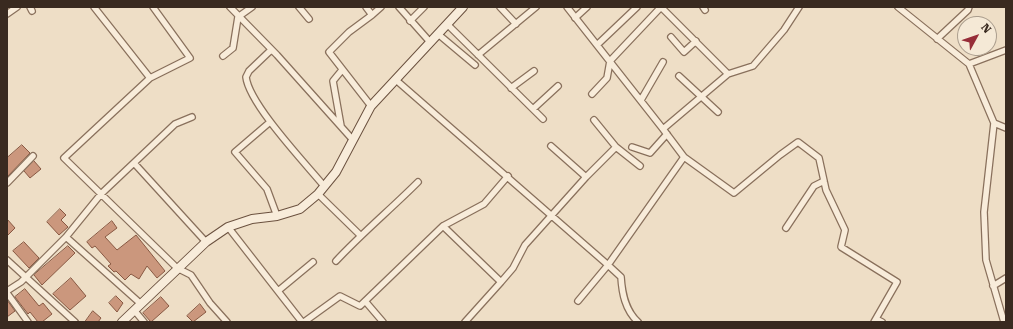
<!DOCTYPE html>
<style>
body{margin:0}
#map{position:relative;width:1013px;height:329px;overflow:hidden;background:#eedec6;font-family:"Roboto Serif",serif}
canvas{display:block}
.frame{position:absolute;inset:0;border:8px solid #392a20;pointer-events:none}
.north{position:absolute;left:957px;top:16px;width:40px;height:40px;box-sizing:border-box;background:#f5e9d6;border:1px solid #aa9d8d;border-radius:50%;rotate:50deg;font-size:11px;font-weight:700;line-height:16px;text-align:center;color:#392a20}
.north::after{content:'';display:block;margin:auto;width:14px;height:18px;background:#972d38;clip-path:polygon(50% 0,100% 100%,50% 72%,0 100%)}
</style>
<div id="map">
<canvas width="1013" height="329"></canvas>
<div class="frame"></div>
<div class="north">N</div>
</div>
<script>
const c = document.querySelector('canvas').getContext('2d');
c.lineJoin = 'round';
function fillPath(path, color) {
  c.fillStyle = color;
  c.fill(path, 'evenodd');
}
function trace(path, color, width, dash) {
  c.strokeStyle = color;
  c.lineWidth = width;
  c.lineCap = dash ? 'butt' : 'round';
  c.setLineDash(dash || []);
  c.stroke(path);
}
const building = new Path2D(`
 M22,145L30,153L7,177V158Z
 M34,161L41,169L30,178L24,171Z
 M60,209L66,215L61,220L68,227L59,235L47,222Z
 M7,219L15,228L7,236Z
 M112,221L117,228L105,237L117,250L136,235L165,271L157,278L147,266L139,279L131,274L125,280L116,271L114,272L108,266L111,264L95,246L92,248L87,242Z
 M24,242L39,258L29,268L13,251Z
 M68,246L75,253L42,285L34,275Z
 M71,278L86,296L70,310L53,294Z
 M25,289L39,306L43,303L52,314L42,322H38L30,312L28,314L15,297Z
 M116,296L123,303L117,312L109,303Z
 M161,297L169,306L151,322L143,313Z
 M7,300L15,311L7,317Z
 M200,304L206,312L193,322L187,316Z
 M93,311L101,318L98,322H85Z`);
fillPath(building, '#cb977d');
trace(building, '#885842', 1);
const street = new Path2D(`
 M30,7L32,11
 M94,7L150,78L64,158L177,268L191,275L210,303L227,322
 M230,7L277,55L353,140
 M299,7L309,19
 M366,7L372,15L349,32L329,52L371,106
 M399,7L430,42
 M500,7L516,24
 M567,7L663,129L728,74L661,7
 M703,7L705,10
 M898,7L969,64L994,123L984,212L986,260L1004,322
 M7,14L17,7
 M372,15L381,7
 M575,18L587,7
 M410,21L424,7
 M447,24L543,119
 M438,34L475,65
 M671,37L684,52L696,41
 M937,39L968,10L969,7
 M597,45L637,7
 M271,50L249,71L246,77C249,104 305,163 324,186
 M478,55L536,7
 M223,56L233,48L238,17L252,7
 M969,64L1006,50
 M728,74L753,66L784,30L799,7
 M679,76L718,112
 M150,78L190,58L153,7
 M396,80L608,265L684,157L663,129
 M511,88L534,71
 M592,94L607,78L610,61L661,7
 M641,100L663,62
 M533,109L558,86
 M594,120L616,147L640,166
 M270,122L235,152L267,189L277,216
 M994,123L1006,128
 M341,126L333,81L342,70
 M551,146L586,177
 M632,147L650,153L667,134
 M684,157L734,193L780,155L798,142L819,158L826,190L845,230L841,247L897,282L874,322
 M134,163L206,242
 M7,183L33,156
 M318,194L360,235
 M443,226L501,282L465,322
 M228,227L302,322
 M786,228L814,186L824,181
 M66,237L141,304
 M7,260L75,322
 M336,261C362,233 391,209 418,182
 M501,282L513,268L525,245L586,177L616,147
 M993,286L1006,278
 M7,291L21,282L66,237L101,194L175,124L192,117
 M278,291L313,262
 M7,293L28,322
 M365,301L383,322
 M578,301L608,265L621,277C622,293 625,310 638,322
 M134,310L144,322
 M876,319L882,322
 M304,322L340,296L360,306L443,226L484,204L508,176`);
const secondary = new Path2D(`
 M122,322L206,242L228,227L252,219L277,216L300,209L318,194L336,172L371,106L463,7`);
trace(street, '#89705c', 8);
trace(secondary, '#6b513f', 10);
trace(street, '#f8ecda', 5.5);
trace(secondary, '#f8ecda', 8);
</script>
